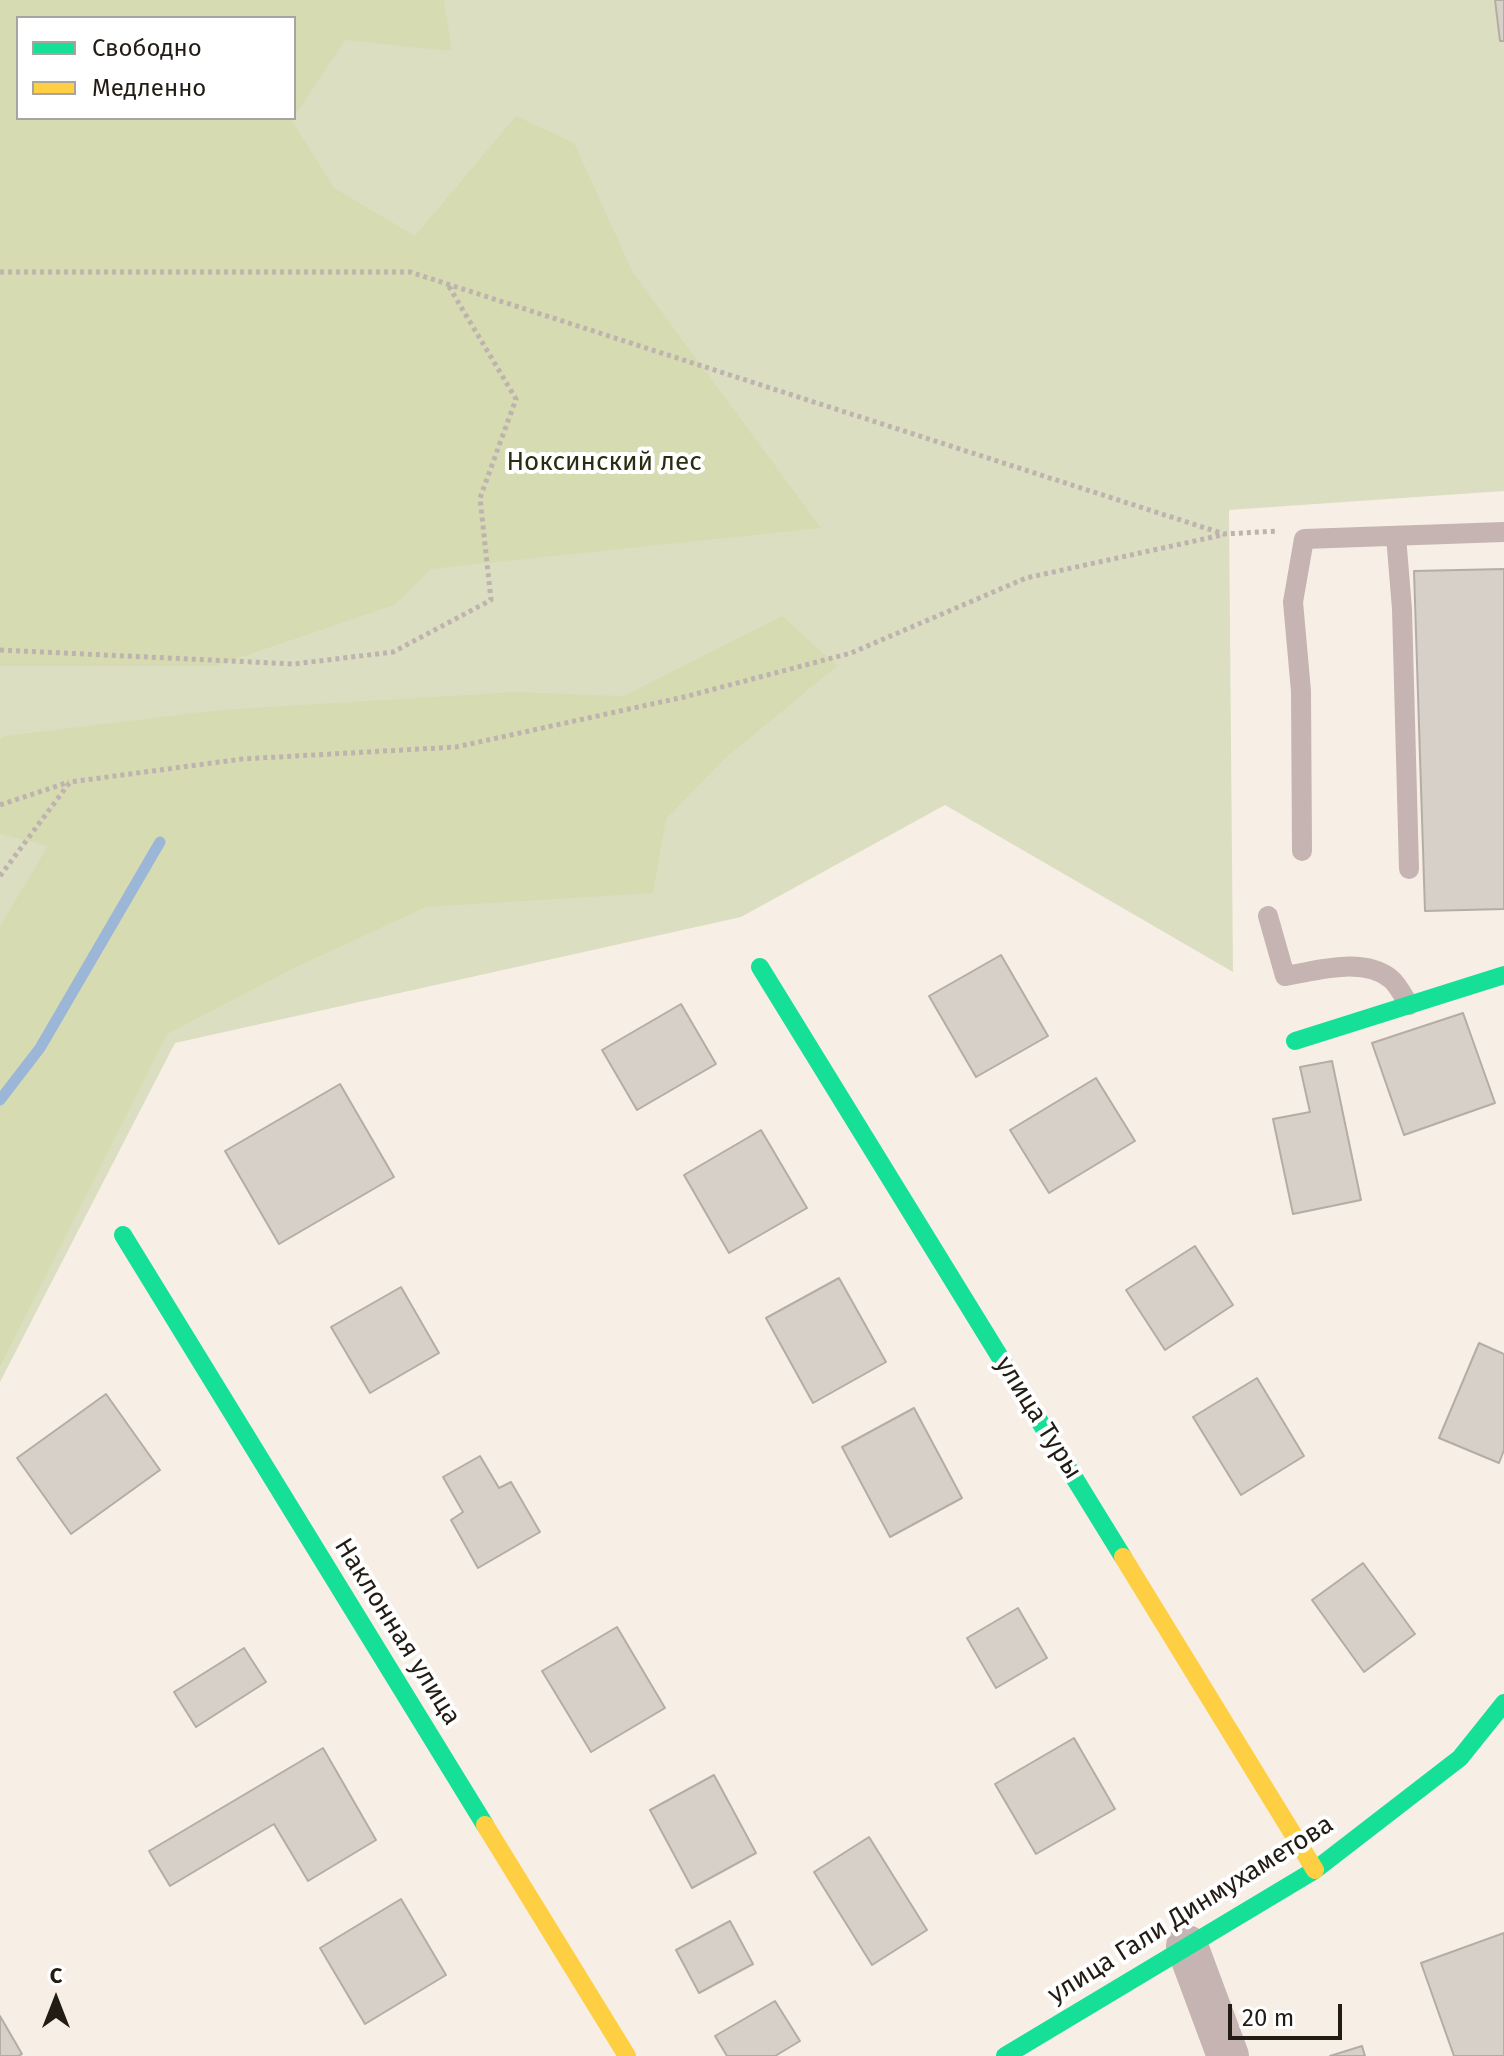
<!DOCTYPE html>
<meta charset="utf-8">
<style>
body{margin:0}
#map{position:relative;width:1504px;height:2056px;overflow:hidden;background:#f7efe6;font-family:"Fira Sans",sans-serif}
canvas{display:block}
.legend{position:absolute;left:16px;top:16px;width:280px;height:104px;box-sizing:border-box;background:#fff;border:2px solid #a7a4a1;margin:0;padding:10px 14px;list-style:none;font-size:24px;color:#221c15}
.legend li{display:flex;align-items:center;gap:16px;height:40px}
.legend b{width:40px;border:2px solid #a7a4a1}
.north{position:absolute;left:16px;top:1960px;width:80px;height:80px;-webkit-text-stroke:6px #fff;paint-order:stroke;rotate:0deg;font-size:22px;font-weight:700;line-height:32px;text-align:center;color:#221c15}
.north::after{content:'';display:block;margin:auto;width:28px;height:36px;background:#221c15;clip-path:polygon(50% 0,100% 100%,50% 72%,0 100%)}
.scale{position:absolute;left:1228px;top:2004px;width:114px;height:36px;box-sizing:border-box;border:4px solid #221c15;border-top:0;padding-left:10px;font-size:24px;line-height:28px;white-space:nowrap;color:#221c15;-webkit-text-stroke:6px #fff;paint-order:stroke}
</style>
<div id="map">
<canvas width="1504" height="2056"></canvas>
<ul class="legend">
<li><b style="height:10px;background:#16e098"></b>Свободно</li>
<li><b style="height:10px;background:#ffcf43"></b>Медленно</li>
</ul>
<div class="north">С</div>
<div class="scale">20 m</div>
</div>
<script>
const c = document.querySelector('canvas').getContext('2d');
c.lineJoin = 'round';
function fillPath(path, color) {
  c.fillStyle = color;
  c.fill(path, 'evenodd');
}
function trace(path, color, width, dash) {
  c.strokeStyle = color;
  c.lineWidth = width;
  c.lineCap = dash ? 'butt' : 'round';
  c.setLineDash(dash || []);
  c.stroke(path);
}
function write(font, color, halo, rows, align = 'center') {
  c.font = font + ' "Fira Sans",sans-serif';
  c.lineWidth = 8;
  c.setLineDash([]);
  c.textBaseline = 'middle';
  c.strokeStyle = halo;
  c.fillStyle = color;
  for (const [text, x, y, turn = 0] of rows) {
    c.save();
    c.translate(x, y);
    c.rotate((+turn || 0) * Math.PI / 180);
    c.textAlign = isNaN(turn) ? turn : align;
    if (halo) c.strokeText(text, 0, 0);
    c.fillText(text, 0, 0);
    c.restore();
  }
}
fillPath(new Path2D(`
 M0,0H1504V491L1229,510L1233,972L945,805L741,917L175,1043L0,1382ZM18,18H294V118H18Z`), '#dcdec1');
fillPath(new Path2D(`
 M0,0H444L452,51L345,40L294,117V18H18V118H293L292,121L334,188L415,236L516,116L574,143L633,273L821,528L431,569L394,605L215,666H0Z
 M782,616L837,666L724,759L666,819L653,893L426,907L296,967L167,1034L0,1367V926L48,846L0,834V739L4,736L220,710L514,692L624,696Z`), '#d7dbb2');
trace(new Path2D(`
 M0,1100L40,1048L160,842`), '#9bb6d7', 11);
const building = new Path2D(`
 M1495,0H1504V41H1500Z
 M1504,569V909L1425,911L1414,571Z
 M1001,955L1048,1036L976,1077L929,996Z
 M681,1004L716,1064L637,1110L602,1050Z
 M1463,1013L1495,1103L1404,1135L1372,1043Z
 M1332,1061L1361,1200L1293,1214L1273,1119L1310,1112L1300,1067Z
 M1096,1078L1135,1141L1049,1193L1010,1130Z
 M340,1084L394,1177L279,1244L225,1151Z
 M761,1130L807,1208L729,1253L684,1175Z
 M1195,1246L1233,1305L1165,1350L1126,1290Z
 M839,1278L886,1362L813,1403L766,1318Z
 M401,1287L439,1353L370,1393L331,1327Z
 M1479,1343L1504,1354V1450L1499,1463L1439,1438Z
 M1257,1378L1304,1456L1241,1495L1193,1417Z
 M106,1394L160,1470L71,1534L17,1458Z
 M914,1408L962,1498L890,1537L842,1447Z
 M480,1456L499,1488L511,1482L540,1532L478,1568L451,1520L463,1512L443,1477Z
 M1363,1563L1415,1634L1364,1672L1312,1600Z
 M1018,1608L1047,1658L996,1688L967,1638Z
 M617,1627L665,1708L591,1752L542,1671Z
 M244,1648L266,1682L196,1727L174,1692Z
 M1074,1738L1115,1809L1036,1854L995,1784Z
 M323,1748L376,1840L308,1881L274,1824L170,1886L149,1851Z
 M714,1775L756,1853L692,1888L650,1810Z
 M869,1837L927,1930L872,1965L814,1872Z
 M401,1899L446,1975L365,2024L320,1948Z
 M730,1921L753,1964L699,1993L676,1950Z
 M1504,1933V2056H1454L1421,1963Z
 M775,2001L800,2041L775,2056H727L715,2036Z
 M0,2016L22,2054L18,2056H0Z
 M1362,2046L1365,2056H1330Z`);
fillPath(building, '#d7d0c8');
trace(building, '#b4ada6', 2);
trace(new Path2D(`
 M0,272H410L1224,534L1278,531
 M0,650L294,664L393,652L491,600L480,498L516,399L448,285
 M0,805L69,782
 M0,876L70,782L242,759L456,747L684,697L851,653L1026,578L1222,535`), '#beb3af', 5, [4, 4]);
trace(new Path2D(`
 M1396,536L1402,609L1409,869
 M1302,851L1301,691L1293,602L1304,539L1504,532
 M1268,916L1285,976C1317,971 1363,956 1391,979C1398,985 1404,997 1409,1005`), '#c5b4b1', 20);
trace(new Path2D(`
 M1187,1946L1228,2056`), '#c5b4b1', 42);
trace(new Path2D(`
 M760,967L1123,1557
 M1295,1041L1504,975
 M123,1235L485,1825
 M1005,2056L1315,1870L1460,1758L1504,1703`), '#16e098', 18);
trace(new Path2D(`
 M1123,1557L1315,1870
 M485,1825L627,2056`), '#ffcf43', 18);
write('26px', '#292e11', '#fff', [
 ["Ноксинский лес",604,463]
]);
write('26px', '#221c15', '#fff', [
 ["улица Туры",1038,1418,58],
 ["Наклонная улица",397,1632,58],
 ["улица Гали Динмухаметова",1191,1910,-32]
]);
</script>
